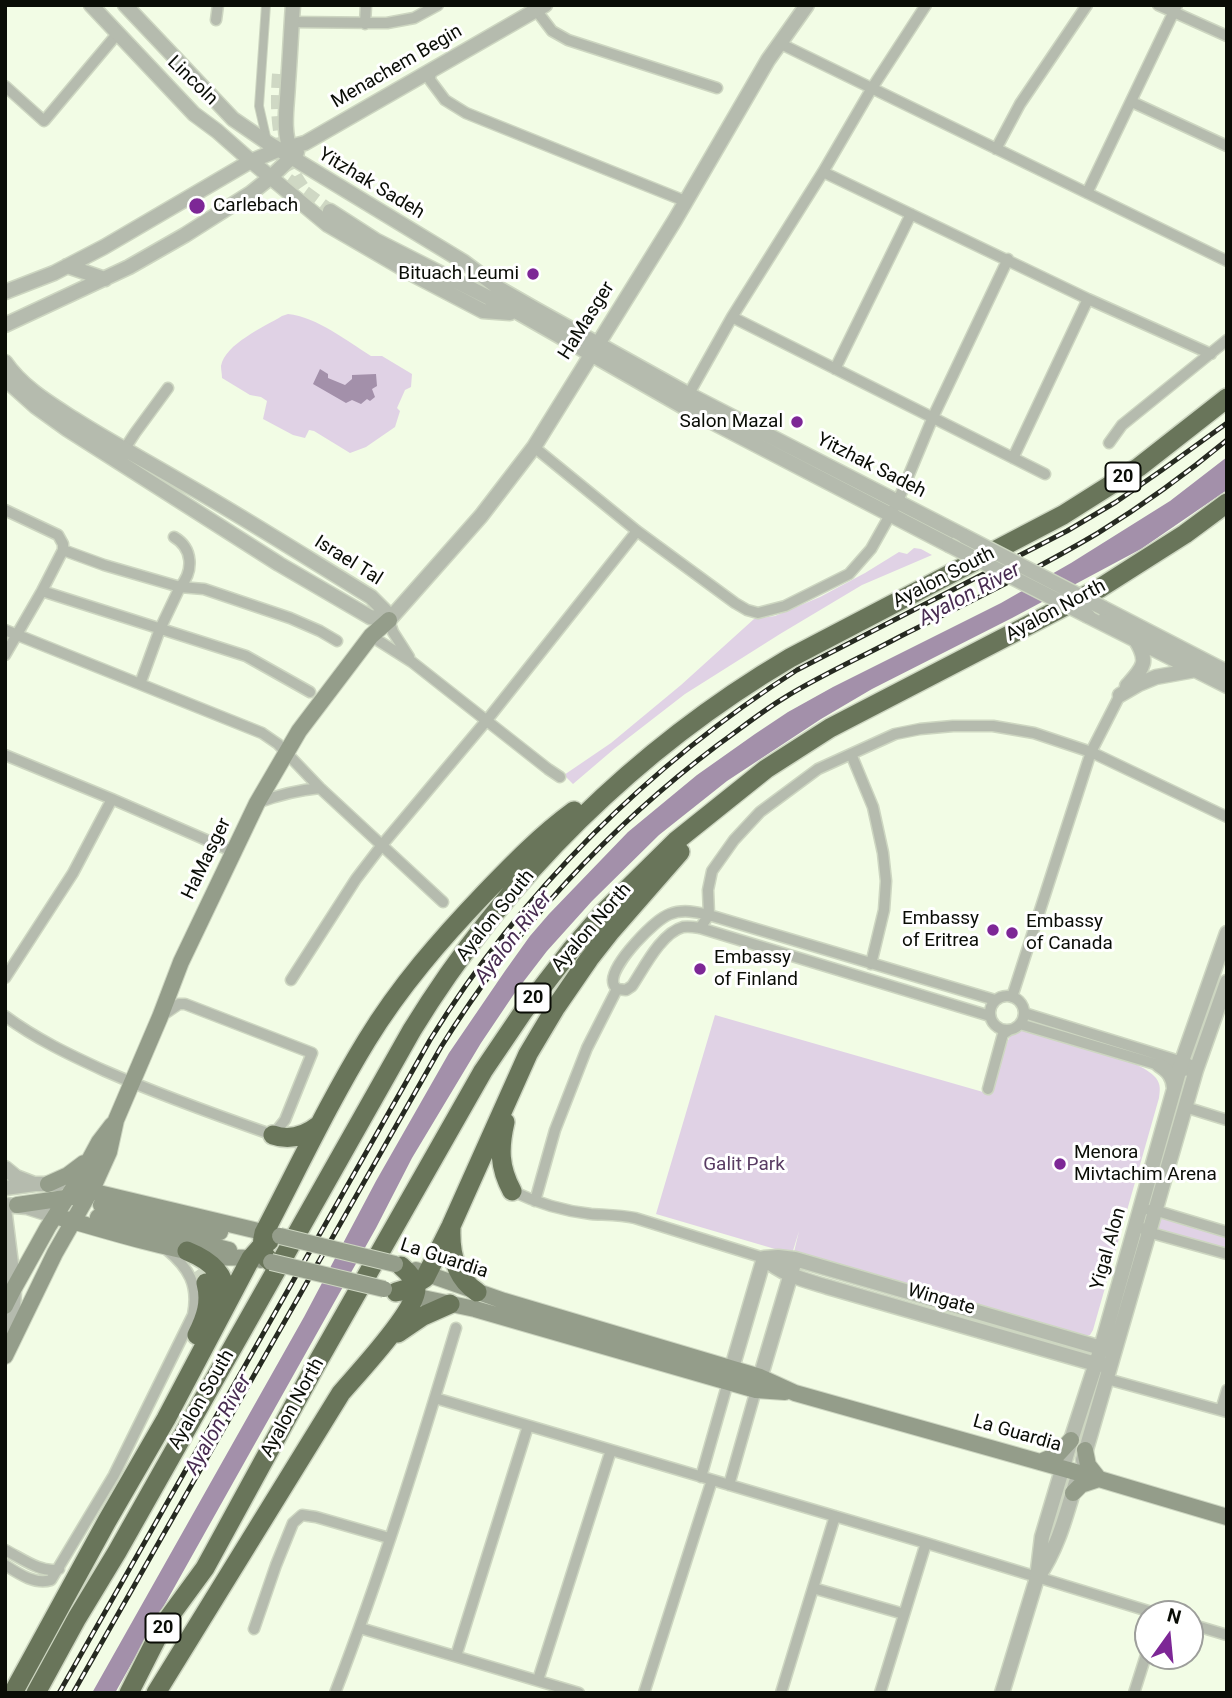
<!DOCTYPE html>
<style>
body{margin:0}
#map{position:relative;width:1232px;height:1698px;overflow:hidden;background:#f2fce5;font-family:Roboto,sans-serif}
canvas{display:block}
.frame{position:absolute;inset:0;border:7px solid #0a0d06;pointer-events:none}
.north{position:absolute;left:1134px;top:1600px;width:70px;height:70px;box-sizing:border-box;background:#fff;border:2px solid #9d9e9b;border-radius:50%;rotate:15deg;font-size:19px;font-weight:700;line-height:28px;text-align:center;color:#0a0d06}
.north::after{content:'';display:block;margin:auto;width:24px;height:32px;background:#7d2796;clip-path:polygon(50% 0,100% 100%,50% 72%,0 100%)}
</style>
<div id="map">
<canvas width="1232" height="1698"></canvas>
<div class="frame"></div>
<div class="north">N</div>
</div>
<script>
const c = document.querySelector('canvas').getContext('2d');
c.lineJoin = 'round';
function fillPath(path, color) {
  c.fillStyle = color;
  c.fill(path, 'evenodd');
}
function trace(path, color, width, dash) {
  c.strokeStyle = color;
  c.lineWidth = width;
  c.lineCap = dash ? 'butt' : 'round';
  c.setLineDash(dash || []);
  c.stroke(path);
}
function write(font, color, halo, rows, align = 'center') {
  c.font = font + ' Roboto,sans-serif';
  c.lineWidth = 6;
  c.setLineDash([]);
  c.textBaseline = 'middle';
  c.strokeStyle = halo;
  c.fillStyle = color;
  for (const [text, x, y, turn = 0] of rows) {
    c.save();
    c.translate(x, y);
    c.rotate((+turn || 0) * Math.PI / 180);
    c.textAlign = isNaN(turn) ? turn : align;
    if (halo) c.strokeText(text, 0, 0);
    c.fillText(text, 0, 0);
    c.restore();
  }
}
fillPath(new Path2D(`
 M288,314C317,317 347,341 371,356H382L412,374L411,387L405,390L397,408L400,411L395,427L366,447L350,453L314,431L309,430L305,438L293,435L263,419L267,401L261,397L250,395L222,378C222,374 221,370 221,366C225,344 264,327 282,316Z
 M914,548L921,549L932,555L862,585L780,634L685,694L614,749L573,784L564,775L611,743L681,685L754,619L775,616L820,597L865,573L899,552L907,554Z
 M715,1015L990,1094C994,1084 1006,1038 1012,1034C1015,1032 1021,1031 1024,1030C1052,1038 1140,1057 1156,1078C1161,1085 1160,1090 1159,1098L1093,1330L1090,1335L1083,1336L794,1252L799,1231L792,1254L656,1214Z
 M1159,1214L1227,1234V1251L1155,1230Z`), '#e0d2e5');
fillPath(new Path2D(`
 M320,369L328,374V378L345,385L352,379V375L376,374L377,386L372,389L375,397L370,401L367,399L361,404L352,400L346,403L313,384Z
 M1227,457V490L1141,549L1012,618L872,689L821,719L727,781L659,835L592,901L547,951L514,994L481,1043L412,1158L376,1228L115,1693H92L304,1317L376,1181L449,1053L505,971L530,936L549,914L628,832L697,775L755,734L788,712L833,687L1001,603L1071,563L1170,501Z`), '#a390aa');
trace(new Path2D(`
 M279,74C276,114 278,153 302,187
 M254,155L330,211`), '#cfd8c4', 14, [14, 7]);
trace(new Path2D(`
 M176,1251C190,1258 198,1269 206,1283`), '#cfd8c4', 19, [19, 10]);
const pedestrian = new Path2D(`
 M266,5L259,106L267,141`);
const minor = new Path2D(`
 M1158,5L1227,36
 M536,10L552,31L568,40L717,88
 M216,20L218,5
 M291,22L387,23L414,18L438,5
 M365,24L366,5
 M779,43L1227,261
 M431,70L430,80L445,100L466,113L685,201
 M5,86L44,121L118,33
 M1132,102L1227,146
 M996,149L1020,104L1087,5
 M823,172L1088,299L1211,354
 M1087,193L1177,5
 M732,317L1045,474
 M835,369L911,214
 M687,401L691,390L732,317L823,172L872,88L926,5
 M1109,443L1122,425L1227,340
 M534,447L637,531L735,603L747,610L758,613L785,606L849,574L871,549L898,501L933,417L1008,259
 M122,453L135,433L168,388
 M1013,458L1088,299
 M5,510L58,535L63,544V550
 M63,550L104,565L180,587L204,589L290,618L320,631L337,641
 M42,591L246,656L310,692
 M389,620L393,632L409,657
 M5,630L262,733L278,744L320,788L443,902
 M371,636L412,662L548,769L560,777
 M5,655L42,591L63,550
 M140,684L160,629L180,587C194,571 193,548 174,537
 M851,754L873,807L883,853L886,881L884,910L871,964
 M5,755L112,799L234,852
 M257,803C278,795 297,790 320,788
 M700,928L990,1016
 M5,978L73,873L112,799
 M291,980L356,879L382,845L487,720L637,531
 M617,989L626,990L632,986C644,968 661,933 683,927C689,926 694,927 700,928L709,915L708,890L712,871L734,840L760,812L818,769L895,734L920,729L953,726H993L1034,733L1091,752L1227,817
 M617,989C614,985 613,986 613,980C614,962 654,920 670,914C683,909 696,912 709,915L995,1000
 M990 1013a17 17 0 1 1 34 0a17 17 0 1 1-34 0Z
 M1012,997L1091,752L1120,695
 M1024,1013L1189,1064
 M5,1016C36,1039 70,1055 105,1071C160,1095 216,1115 273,1135L285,1120L312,1053L185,1004H179L160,1017
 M1020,1024L1179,1071L1196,1070
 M988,1089L1003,1034L1009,1030
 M1185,1107L1227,1120
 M512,1191C537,1203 564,1211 591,1214C606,1215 621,1215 635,1218L764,1258
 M535,1201L555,1130L587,1048L617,989
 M1149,1210H1154L1227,1232
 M1142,1228L1148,1232L1227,1254
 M1107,1379L1227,1412
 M435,1398L926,1543L1158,1614
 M1221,1410L1227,1390
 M701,1477L728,1382
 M729,1485L756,1390
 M5,1550C21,1558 42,1574 59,1569
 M5,1565C19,1574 35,1585 51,1580L114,1475L193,1315C199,1285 189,1268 166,1249
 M813,1588L904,1614
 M1190,1624L1227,1635
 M360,1628L579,1693
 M254,1629L276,1565L293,1523L302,1515L316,1517L389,1538
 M456,1656L528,1426
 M538,1680L611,1450
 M335,1693C381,1574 419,1451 456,1328
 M644,1693L712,1480
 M781,1693L835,1516
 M880,1693L926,1543
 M1134,1693L1148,1649`);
const tertiary = new Path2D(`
 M91,5L194,114L217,131L251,161L328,225L414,275L483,311L510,313
 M125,5L233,119L268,143L464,262L500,289L535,309L688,394L964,536
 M291,153C282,128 287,109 288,83C290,57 291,31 293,5
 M330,211L375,240L519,313L689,410L949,545
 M67,266L105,279
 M5,292L54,273L104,247L251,161L278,150L305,143L545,5
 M5,325L129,267L185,235L251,193L271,177L297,152
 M5,362C22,387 49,403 74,419C110,442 148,462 185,484C248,520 309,559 371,597L385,611L389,620
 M5,379L35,406L67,429L279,564L370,617L389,620
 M1103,608L1227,672
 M1088,616L1227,686
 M389,620L481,516L534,447L675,220L768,60L807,5
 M1127,686C1143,668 1150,662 1135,639
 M1120,695L1139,684L1156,677L1195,670
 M1159,1065C1168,1071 1173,1076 1174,1088
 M5,1168L16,1177L34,1184
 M5,1188L35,1184H58
 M5,1205L27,1207L55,1216
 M5,1216L14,1288L12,1338
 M764,1258C782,1275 805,1280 828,1287L1096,1364L1105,1365
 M764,1258L778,1257L795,1259L1101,1348
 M729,1378L764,1258
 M758,1385L793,1267
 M1083,1460L1196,1070L1227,982
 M1038,1577C1058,1548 1066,1515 1076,1482
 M1002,1693L1037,1578L1042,1537L1071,1440L1101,1348L1182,1061L1227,933`);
const secondary = new Path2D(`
 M48,1184L68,1175L84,1163
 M82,1189L275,1235
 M17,1205L72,1197
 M101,1205L220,1232
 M55,1216C107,1231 159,1247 212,1256C228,1259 245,1256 261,1260
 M98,1217L229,1250
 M416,1270L504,1301L760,1377L795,1393L1079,1473L1227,1517
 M404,1294L475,1309L756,1390L785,1392
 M5,1306L14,1288L48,1227L79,1179L99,1142L112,1125
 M5,1356L55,1253L95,1183L109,1152L116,1120L160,1017L181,962L257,803L299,731L371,636L389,620
 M1085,1450L1088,1465L1099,1479
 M1040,1462L1057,1455L1071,1440
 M1073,1493L1081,1485L1099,1479`);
const motorway = new Path2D(`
 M505,1122C499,1148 499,1167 512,1191
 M273,1135C290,1141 305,1136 319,1125
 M451,1228C450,1253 456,1278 477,1292
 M187,1251C212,1261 230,1277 224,1305
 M271,1262C261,1254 261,1245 264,1233C298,1168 329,1102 367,1040C400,986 441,939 484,894C512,865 541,835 574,811
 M396,1292L409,1288L425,1278L451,1226L528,1054L556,1007L589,959L611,931L680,852
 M398,1333L423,1316L450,1304
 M197,1335C206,1317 211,1302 206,1283
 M13,1693L107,1521L166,1419L251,1258L259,1249L269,1241
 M36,1693L77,1618L117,1552L412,1030C505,878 637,748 790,658L1063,515L1139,467L1227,398
 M129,1693L164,1624L205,1568L317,1363L483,1071L523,1012L571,950L603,913L676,841L766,769L830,728L1100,588L1185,534L1227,503
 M156,1693L341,1393C357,1374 417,1311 416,1288C415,1279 408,1272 401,1266`);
trace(pedestrian, '#cdd6c1', 10);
trace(minor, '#cdd6c1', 13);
trace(tertiary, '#cdd6c1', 17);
trace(secondary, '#cdd6c1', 18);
trace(motorway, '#cdd6c1', 22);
trace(pedestrian, '#b5bbae', 8);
trace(minor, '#b5bbae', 10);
trace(tertiary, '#b5bbae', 14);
trace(secondary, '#949d8a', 16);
trace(motorway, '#69755a', 19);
const rail = new Path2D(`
 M59,1693L430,1040C521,892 650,764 797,670L1067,531L1116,502L1162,470L1227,423
 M73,1693L441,1047C514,930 609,827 719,744C740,729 761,712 784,698C821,675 862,657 901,636C967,603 1034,571 1098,533C1143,505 1186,474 1227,440`);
trace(rail, '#262a21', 5);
trace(rail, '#fff', 2.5, [8]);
const tertiaryBridge = new Path2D(`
 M964,536L1103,608
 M949,545L1088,616`);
const secondaryBridge = new Path2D(`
 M280,1236L395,1264
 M271,1262L384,1289`);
trace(tertiaryBridge, '#cdd6c1', 17, []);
trace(secondaryBridge, '#cdd6c1', 18, []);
trace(tertiaryBridge, '#b5bbae', 14);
trace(secondaryBridge, '#949d8a', 16);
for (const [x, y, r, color] of [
 [197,206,9,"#7d2796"],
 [533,274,7,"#7d2796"],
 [797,422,7,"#7d2796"],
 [993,930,7,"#7d2796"],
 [1012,933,7,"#7d2796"],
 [700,969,7,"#7d2796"],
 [1060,1164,7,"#7d2796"]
]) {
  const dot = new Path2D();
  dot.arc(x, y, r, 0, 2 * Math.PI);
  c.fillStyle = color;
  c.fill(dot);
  trace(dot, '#fff', 2.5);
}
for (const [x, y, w] of [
 [1123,477,35],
 [533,998,35],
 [163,1628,35]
]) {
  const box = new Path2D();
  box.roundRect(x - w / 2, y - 14.5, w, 29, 5);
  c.fillStyle = '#fff';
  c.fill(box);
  trace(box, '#0a0d06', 2);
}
write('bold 18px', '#0a0d06', null, [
 ["20",1123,477],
 ["20",533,998],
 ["20",163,1628]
]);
write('19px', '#0a0d06', '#fff', [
 ["Menachem Begin",397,67,-30],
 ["Lincoln",192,81,44],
 ["Yitzhak Sadeh",371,184,31],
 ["HaMasger",587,321,-58],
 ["Yitzhak Sadeh",871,466,27],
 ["Israel Tal",348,561,32],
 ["Ayalon South",944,578,-27],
 ["Ayalon North",1056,611,-28],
 ["HaMasger",207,859,-64],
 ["Ayalon South",496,916,-51],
 ["Ayalon North",592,928,-49],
 ["Yigal Alon",1109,1249,-74],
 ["La Guardia",444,1259,18],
 ["Wingate",941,1300,16],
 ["Ayalon South",202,1400,-60],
 ["Ayalon North",293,1408,-61],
 ["La Guardia",1017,1434,16]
]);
write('19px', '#0a0d06', '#fff', [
 ["Carlebach",213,206],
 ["Bituach Leumi",519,274,"right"],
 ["Salon Mazal",783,422,"right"],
 ["Embassy",979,919,"right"],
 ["of Eritrea",979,941,"right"],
 ["Embassy",1026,922],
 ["of Canada",1026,944],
 ["Embassy",714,958],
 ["of Finland",714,980],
 ["Menora",1074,1153],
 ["Mivtachim Arena",1074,1175]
], 'left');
write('19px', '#593c63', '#fff', [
 ["Galit Park",744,1165]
]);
write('italic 21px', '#482c51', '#fff', [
 ["Ayalon River",970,595,-28],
 ["Ayalon River",514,938,-52],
 ["Ayalon River",219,1425,-60]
]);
</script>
